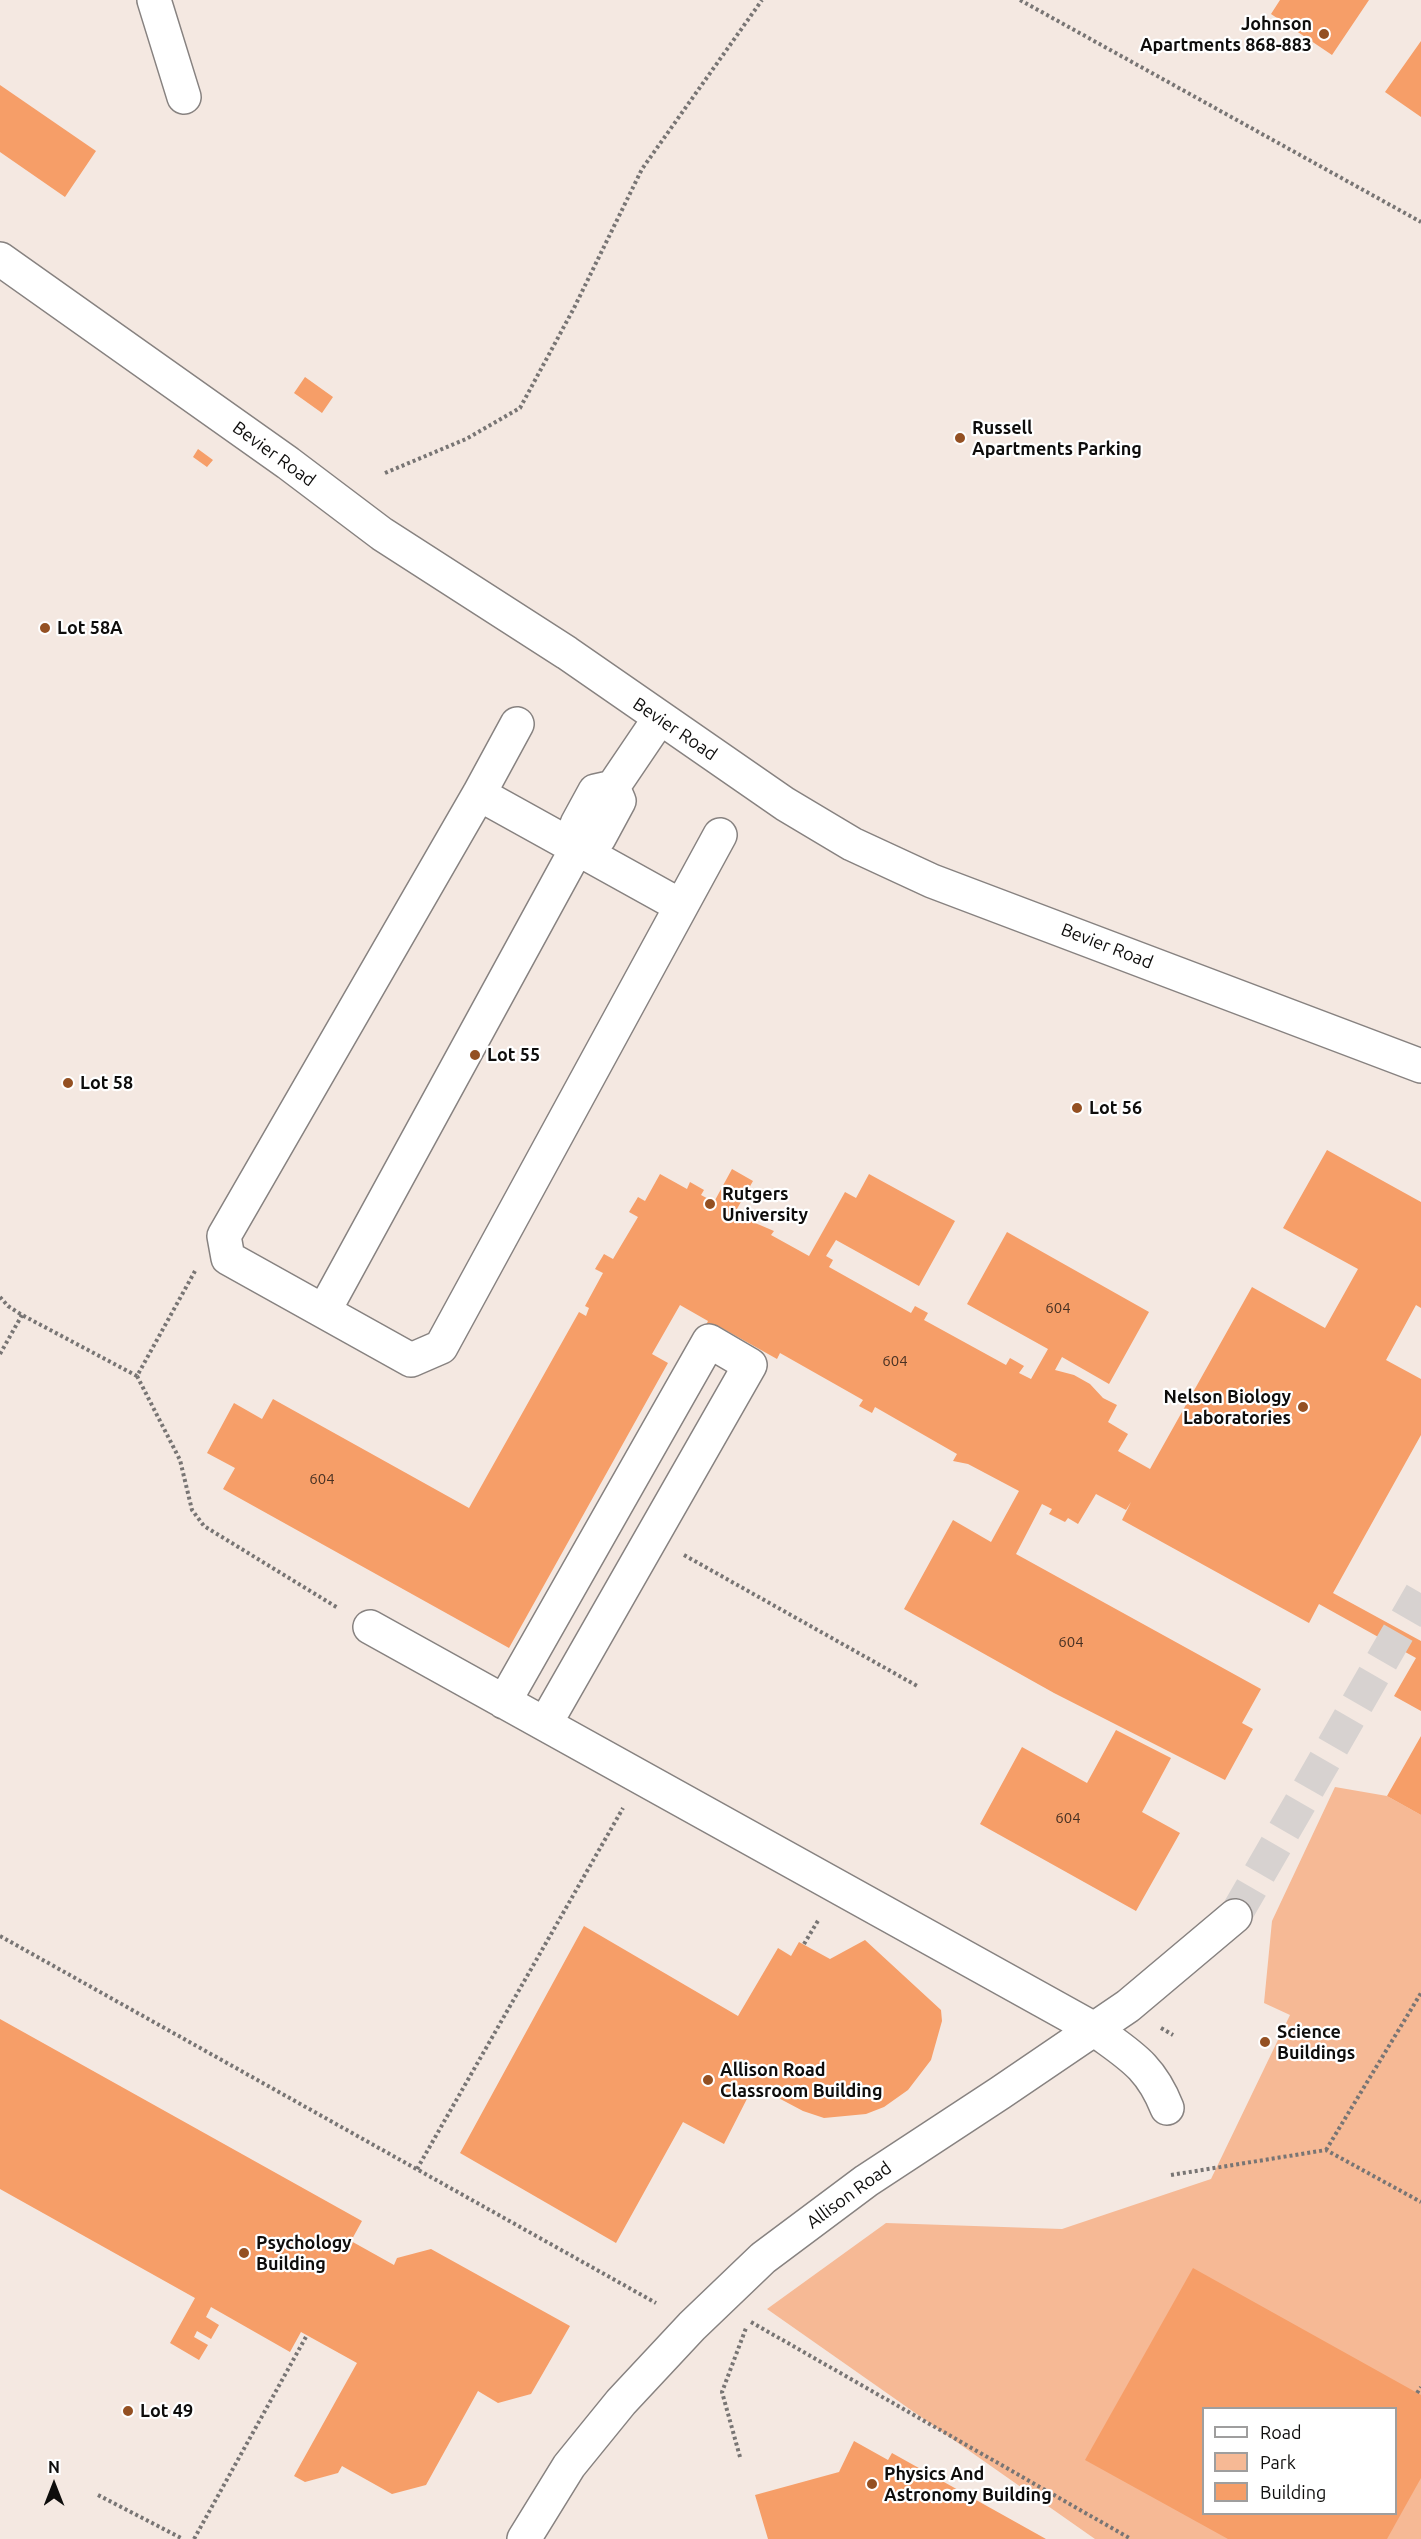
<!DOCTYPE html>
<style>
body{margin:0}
#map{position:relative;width:1421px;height:2539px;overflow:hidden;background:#faf5f2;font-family:Ubuntu,sans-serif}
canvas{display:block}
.legend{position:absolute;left:1202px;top:2407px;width:195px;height:108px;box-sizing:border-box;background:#fff;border:2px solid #9f9e9e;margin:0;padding:8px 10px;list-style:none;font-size:18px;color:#0e0d0c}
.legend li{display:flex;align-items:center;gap:12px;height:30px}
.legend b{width:30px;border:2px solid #9f9e9e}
.north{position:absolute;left:24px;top:2455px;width:60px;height:60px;-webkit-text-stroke:4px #fff;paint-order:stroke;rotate:0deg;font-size:16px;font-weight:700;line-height:24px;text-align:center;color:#0e0d0c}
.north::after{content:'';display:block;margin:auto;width:21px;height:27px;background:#0e0d0c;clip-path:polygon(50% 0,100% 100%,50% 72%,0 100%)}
</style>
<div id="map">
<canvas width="1421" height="2539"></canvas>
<ul class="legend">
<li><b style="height:8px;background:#fff"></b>Road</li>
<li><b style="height:16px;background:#f6b995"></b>Park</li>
<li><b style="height:16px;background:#f69e68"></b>Building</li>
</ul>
<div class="north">N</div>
</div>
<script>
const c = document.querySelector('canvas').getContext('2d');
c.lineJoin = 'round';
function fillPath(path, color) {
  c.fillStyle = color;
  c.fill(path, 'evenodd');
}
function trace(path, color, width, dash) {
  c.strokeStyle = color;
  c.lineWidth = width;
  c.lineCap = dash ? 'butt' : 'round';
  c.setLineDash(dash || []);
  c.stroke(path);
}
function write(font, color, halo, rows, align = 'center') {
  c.font = font + ' Ubuntu,sans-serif';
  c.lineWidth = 4.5;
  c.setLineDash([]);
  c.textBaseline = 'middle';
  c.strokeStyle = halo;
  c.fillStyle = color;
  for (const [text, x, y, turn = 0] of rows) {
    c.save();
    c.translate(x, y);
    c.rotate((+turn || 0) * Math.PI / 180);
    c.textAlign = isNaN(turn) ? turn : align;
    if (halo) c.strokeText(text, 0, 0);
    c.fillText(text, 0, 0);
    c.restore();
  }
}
fillPath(new Path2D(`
 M0,0H1421V2539H0ZM1204,2408H1396V2514H1204Z`), '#f4e8e1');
fillPath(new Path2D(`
 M1335,1787L1387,1796L1421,1815V2539H1095L767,2309L886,2223L1062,2229L1211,2179L1290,2015L1264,2003L1272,1921ZM1204,2408H1396V2514H1204Z`), '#f6b995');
fillPath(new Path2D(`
 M1280,0H1369L1332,55L1271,14Z
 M1421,41V117L1385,92Z
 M0,85L96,151L65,197L0,152Z
 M305,377L333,397L322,413L294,393Z
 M198,449L213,460L207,467L193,457Z
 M1327,1150L1421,1202V1308L1416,1305L1386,1360L1421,1379V1435L1333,1593L1421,1641V1711L1394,1696L1416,1658L1319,1604L1309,1623L1122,1520L1131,1502L1126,1510L1096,1494L1078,1524L1068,1518L1065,1522L1049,1514L1052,1509L1042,1504L1016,1554L1261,1689L1242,1723L1253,1729L1225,1780L1054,1693L904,1609L953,1520L991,1542L1019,1491L968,1464L953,1461L957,1454L875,1407L872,1413L859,1406L863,1400L780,1353L777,1359L720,1327L717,1331L706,1325L708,1321L680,1305L652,1354L668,1363L509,1648L223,1489L235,1468L207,1453L234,1403L262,1419L273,1399L469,1508L579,1312L586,1316L589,1308L585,1306L603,1273L595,1269L604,1254L613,1259L638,1217L629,1212L638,1197L645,1201L660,1174L687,1189L690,1182L704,1190L701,1195L714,1202L732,1169L753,1181L734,1214L774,1231L771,1235L809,1256L845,1192L856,1198L869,1174L955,1221L919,1286L836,1240L826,1256L833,1260L829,1267L911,1313L915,1306L928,1313L924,1320L1006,1365L1010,1358L1024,1366L1019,1373L1031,1379L1048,1349L967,1304L1007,1232L1149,1312L1109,1384L1062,1357L1055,1370L1074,1375L1090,1384L1103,1398L1117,1405L1108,1422L1128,1434L1118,1451L1150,1469L1252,1287L1325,1328L1358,1269L1283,1228Z
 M1116,1730L1171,1758L1142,1812L1180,1833L1136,1911L980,1824L1022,1747L1087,1783Z
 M1421,1736V1815L1387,1796Z
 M584,1926L738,2016L778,1948L791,1956L799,1942L830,1959L865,1940L941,2010L942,2021L931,2060L908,2090L884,2107L866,2114L824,2118L803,2111L754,2085L724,2144L683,2122L616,2243L460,2153Z
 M0,2019L362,2221L351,2241L394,2265L397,2258L431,2249L570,2326L531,2394L498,2403L478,2391L426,2485L392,2494L342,2466L338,2473L305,2482L294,2476L357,2363L301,2332L290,2352L211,2307L206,2317L219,2325L211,2339L197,2331L194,2337L208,2345L199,2360L170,2343L195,2298L0,2189Z
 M1193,2268L1421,2395V2478L1387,2539H1228L1085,2460ZM1204,2408H1396V2514H1204Z
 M854,2441L888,2460L892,2453L1046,2539H768L755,2495L839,2472Z`), '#f69e68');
trace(new Path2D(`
 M1235,1916L1421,1593`), '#d7d2d0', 33, [33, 16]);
const minor = new Path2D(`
 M154,0L184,97
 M0,259L288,463L382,534L567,653L785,804L852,844L932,881L1421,1066
 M517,724L479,794L224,1236L228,1258L411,1360L441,1347L720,835
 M479,794L681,906
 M577,848L599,838L619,801L613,787
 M324,1311L577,848V824L595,791L613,787L659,719
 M370,1627L1094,2029C1129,2055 1150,2065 1167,2108
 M504,1702L709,1341L750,1365L545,1724
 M524,2539L569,2466L621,2402L692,2326L763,2258L866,2181L1000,2093L1128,2006L1235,1916`);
trace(minor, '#878280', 36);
trace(new Path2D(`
 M1020,0L1421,222
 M385,473L466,439L520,408L574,308L642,169L762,0
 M0,1297L8,1306L22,1315L137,1376L195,1271
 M0,1354L22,1315
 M137,1376L180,1460L192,1510L204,1526L338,1608
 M684,1555L919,1687
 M0,1936L656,2303
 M804,1944L819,1919
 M1161,2028L1173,2035
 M1326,2150L1421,1993
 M417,2169L623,1808
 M1171,2175L1326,2150L1421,2202
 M751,2322L1131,2539
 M1417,2393L1421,2387
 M740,2457L722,2392L746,2328
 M98,2495L183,2539
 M194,2539L307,2335`), '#787574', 4, [3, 3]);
trace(minor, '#fff', 33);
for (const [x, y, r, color] of [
 [1324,34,6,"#945022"],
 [960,438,6,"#945022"],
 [45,628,6,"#945022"],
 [475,1055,6,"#945022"],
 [68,1083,6,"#945022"],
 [1077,1108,6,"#945022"],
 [710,1204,6,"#945022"],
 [1303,1407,6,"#945022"],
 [1265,2042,6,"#945022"],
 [708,2080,6,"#945022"],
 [244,2253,6,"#945022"],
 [128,2411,6,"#945022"],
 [872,2484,6,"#945022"]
]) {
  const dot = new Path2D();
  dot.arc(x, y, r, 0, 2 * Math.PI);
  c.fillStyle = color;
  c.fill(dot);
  trace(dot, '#fff', 2);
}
write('15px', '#483123', null, [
 ["604",1058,1308],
 ["604",895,1361],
 ["604",322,1479],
 ["604",1071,1642],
 ["604",1068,1818]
]);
write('bold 18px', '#0e0d0c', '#fff', [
 ["Johnson",1312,24,"right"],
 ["Apartments 868-883",1312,45,"right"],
 ["Russell",972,428],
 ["Apartments Parking",972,449],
 ["Lot 58A",57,628],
 ["Lot 55",487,1055],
 ["Lot 58",80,1083],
 ["Lot 56",1089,1108],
 ["Rutgers",722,1194],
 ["University",722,1215],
 ["Nelson Biology",1291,1397,"right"],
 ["Laboratories",1291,1418,"right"],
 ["Science",1277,2032],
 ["Buildings",1277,2053],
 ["Allison Road",720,2070],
 ["Classroom Building",720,2091],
 ["Psychology",256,2243],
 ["Building",256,2264],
 ["Lot 49",140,2411],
 ["Physics And",884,2474],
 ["Astronomy Building",884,2495]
], 'left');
write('18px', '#0e0d0c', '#fff', [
 ["Bevier Road",274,454,36],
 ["Bevier Road",675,729,34],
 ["Bevier Road",1107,946,21],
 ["Allison Road",849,2195,-36]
]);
</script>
